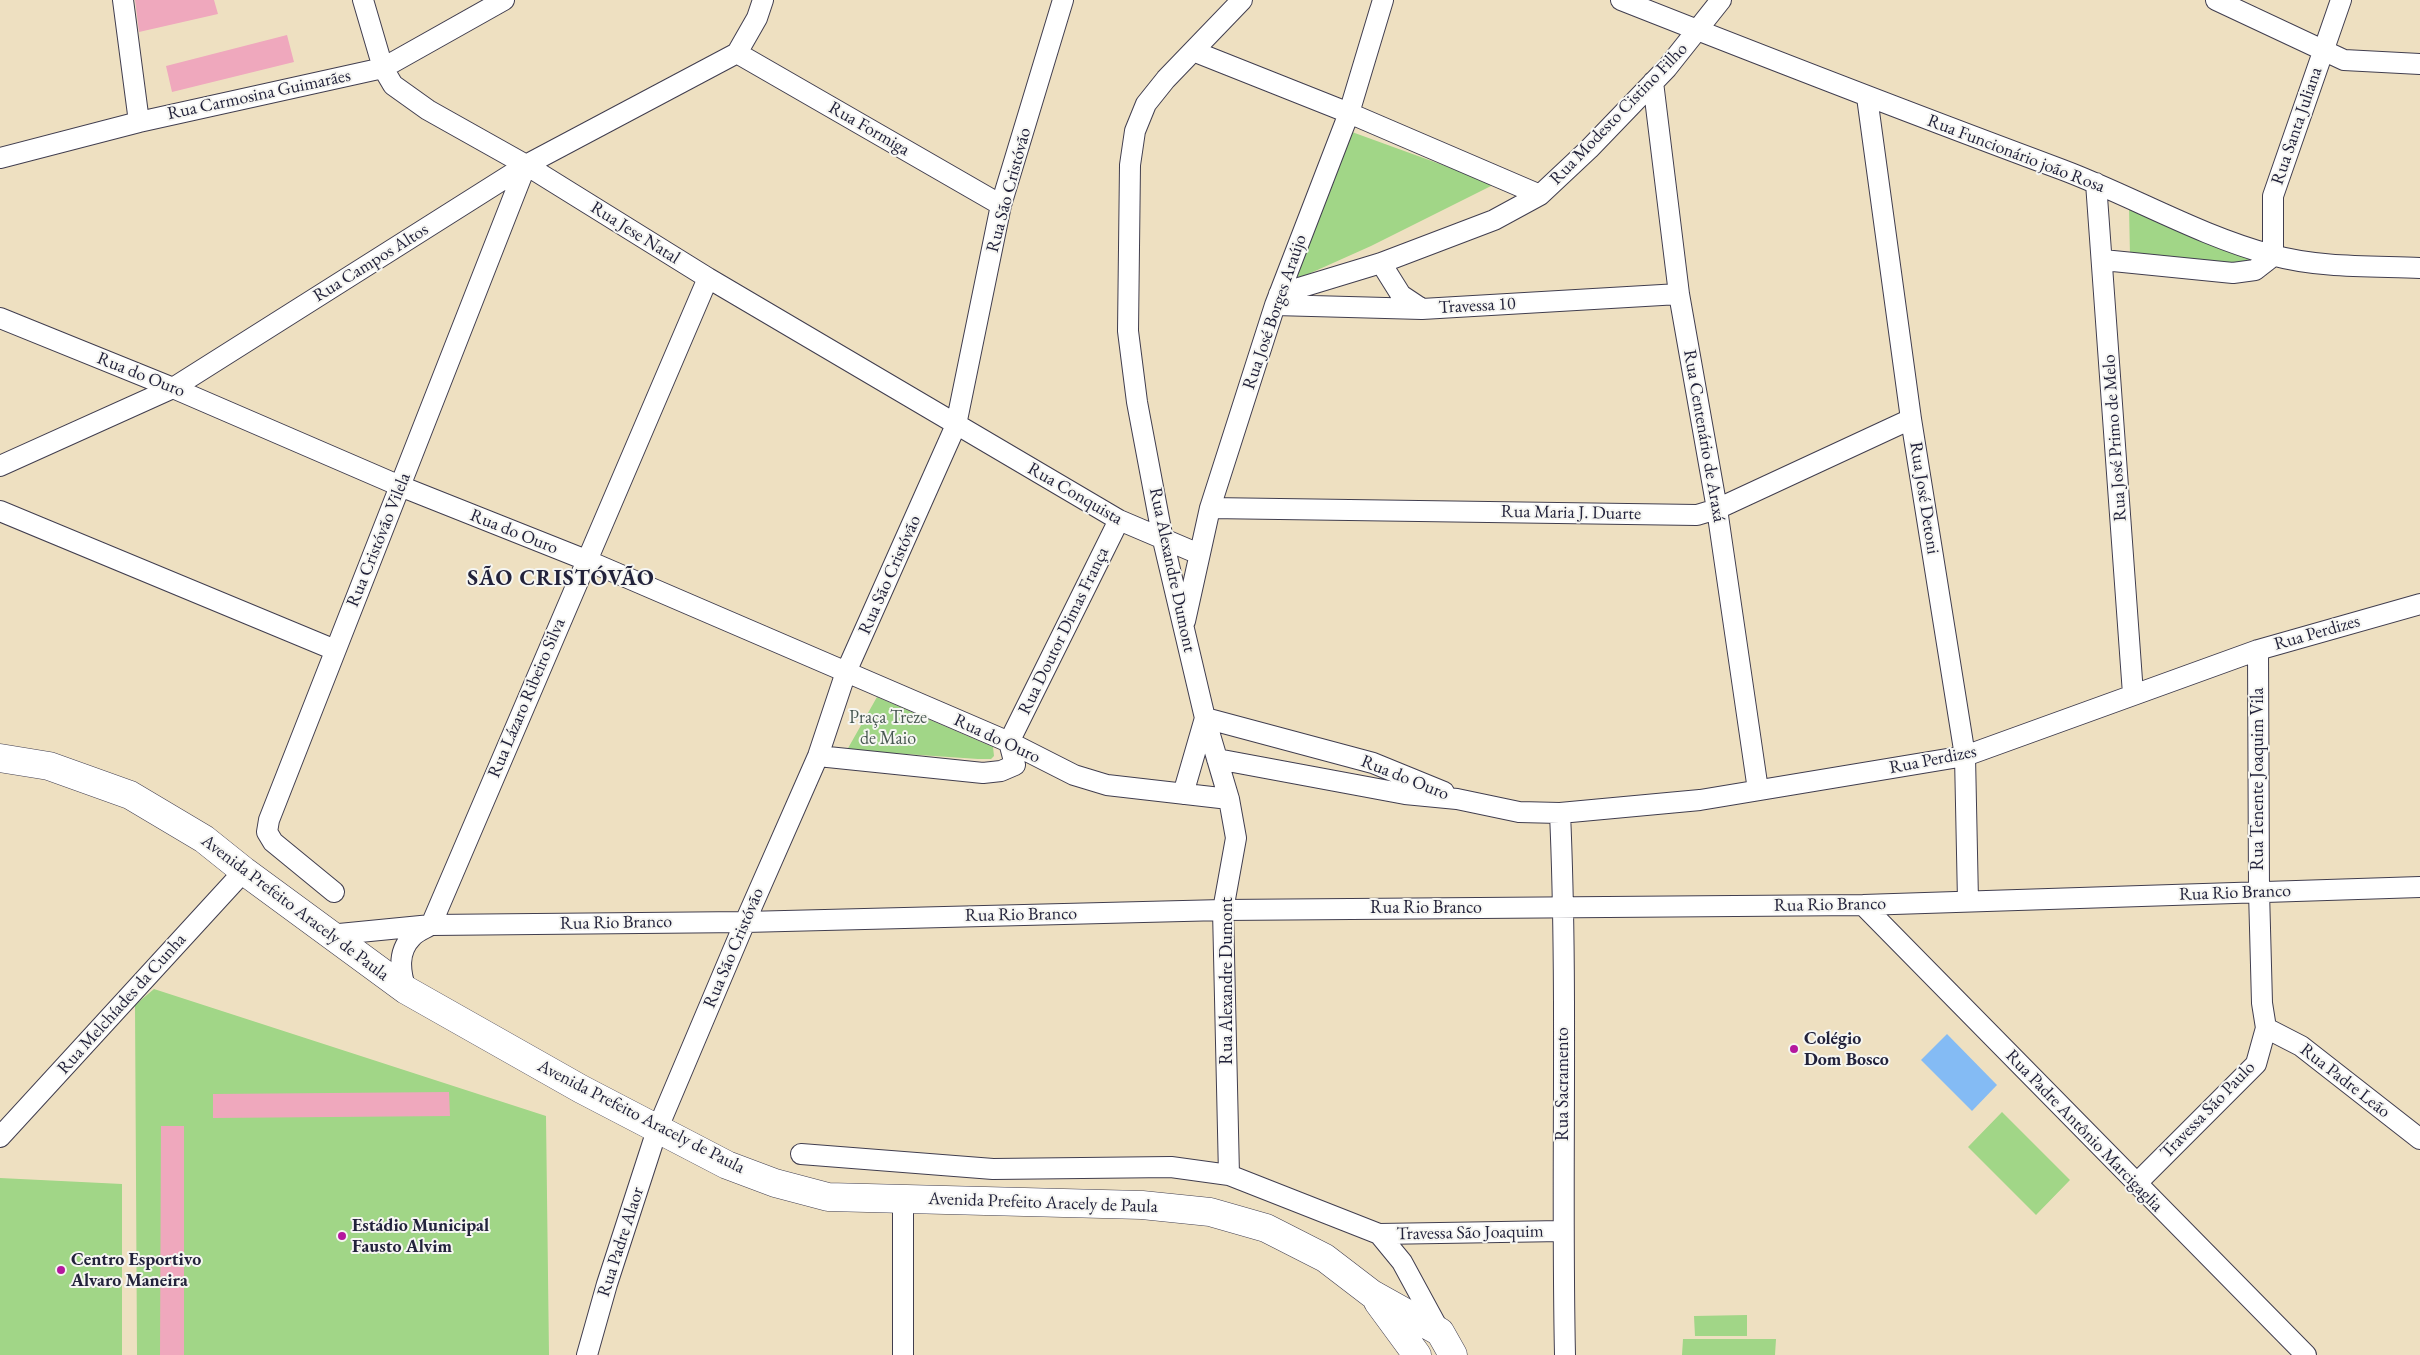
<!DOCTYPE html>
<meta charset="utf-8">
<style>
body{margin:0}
canvas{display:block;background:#eee0c1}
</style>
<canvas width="2420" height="1355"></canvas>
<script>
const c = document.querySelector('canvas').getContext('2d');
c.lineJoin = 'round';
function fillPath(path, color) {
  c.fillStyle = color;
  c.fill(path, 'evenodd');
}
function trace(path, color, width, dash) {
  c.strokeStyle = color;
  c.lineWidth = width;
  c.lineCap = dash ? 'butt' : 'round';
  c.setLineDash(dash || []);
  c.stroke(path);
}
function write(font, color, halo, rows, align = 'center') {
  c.font = font + ' "EB Garamond",serif';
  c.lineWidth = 4;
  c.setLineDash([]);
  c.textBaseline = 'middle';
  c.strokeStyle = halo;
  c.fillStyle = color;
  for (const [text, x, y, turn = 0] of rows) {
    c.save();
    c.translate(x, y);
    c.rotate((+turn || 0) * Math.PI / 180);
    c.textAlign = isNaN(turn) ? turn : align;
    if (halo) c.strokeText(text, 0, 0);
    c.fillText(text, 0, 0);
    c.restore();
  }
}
fillPath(new Path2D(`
 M1352,132L1495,184L1371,246L1295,280Z
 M2129,206L2259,259L2241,267L2130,257Z
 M877,697L993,747L994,756L991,759H978L847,750Z
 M154,989L546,1116L549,1355H137L135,1005Z
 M2002,1112L2070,1180L2036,1215L1968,1147Z
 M0,1178L122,1184V1355H0Z
 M1747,1315V1336H1695L1694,1316Z
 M1683,1339H1776L1775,1355H1682Z`), '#a1d687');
fillPath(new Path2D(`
 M1947,1034L1997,1085L1972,1111L1921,1060Z`), '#84bbf4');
fillPath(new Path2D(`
 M135,0H214L218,14L139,32Z
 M287,35L294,62L172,92L166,66Z
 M449,1092L450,1116L213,1118V1094Z
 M161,1126H184V1355H160Z`), '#efa8bd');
const minor = new Path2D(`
 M123,0L139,122
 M363,0L383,68L393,85L428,110L526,165L708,278L1119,520L1199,554
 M1621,0C1768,58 1915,115 2063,170C2132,196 2200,236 2272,255C2319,268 2371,266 2420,268
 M2216,0L2344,60L2420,64
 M1193,51L1349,113L1540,195
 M737,53L1001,205
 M737,53L757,18L763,0
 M1653,82L1679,294L1717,509L1758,790
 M1867,97L1911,419L1965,756L1968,901
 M0,158L139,122L383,68L504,0
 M2096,183L2133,694
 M2103,260L2233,273L2255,270L2273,256V196L2341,0
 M1381,263L1401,295L1422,309
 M1279,294L1381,263L1494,220L1540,195L1589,149L1667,68L1721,0
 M1275,305L1422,309L1679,294
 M0,318L173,388L400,486L586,560L1009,742L1074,775L1107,785L1229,799
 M0,466L173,388L526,165L737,53
 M1210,508L1697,515L1717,509L1911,419
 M0,511L335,650
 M1185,621L1210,508L1275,305L1349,113L1383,0
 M818,756L983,773L1001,771L1015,765L1009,742L1119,520
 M1217,759L1405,794L1457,799L1519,812L1560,813L1700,800L1965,756L2258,650L2420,604
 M1183,794L1205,718L1373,763L1444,792
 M1560,813C1568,994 1561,1174 1565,1355
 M334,892L273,842L267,832L269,820L526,165
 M1863,905L2306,1355
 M431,925L708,278
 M329,935L431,925L745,922L1223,910L1863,905L2420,887
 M406,990C400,972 397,952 412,937C416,932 424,929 429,926
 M2266,1028L2301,1046L2420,1139
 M0,1137L244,871
 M801,1154L993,1169L1171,1167L1229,1175L1379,1234L1402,1262L1440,1332
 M1229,1175L1223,910L1236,838L1229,799L1205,718L1163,540L1137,402L1128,331L1130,165L1135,131L1146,104L1166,79L1242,0
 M2136,1184L2256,1064L2266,1028L2262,1003L2259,891L2258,650
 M903,1198V1355
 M1379,1234L1562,1231
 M587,1355L607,1284L657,1130L745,922L818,756L846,672L956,425L1001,205L1063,0`);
const secondary = new Path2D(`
 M0,758L49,766L130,795L204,839L244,871L406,990L581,1089L727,1165L775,1183L828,1197L1142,1205L1210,1212L1266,1228L1325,1258L1372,1294L1440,1332L1453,1355
 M1378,1302L1417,1355`);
trace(minor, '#413e4f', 22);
trace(secondary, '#413e4f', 29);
trace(minor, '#fff', 20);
trace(secondary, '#fff', 28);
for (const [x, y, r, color] of [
 [1794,1049,5,"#b5179e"],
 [342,1236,5,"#b5179e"],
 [61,1270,5,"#b5179e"]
]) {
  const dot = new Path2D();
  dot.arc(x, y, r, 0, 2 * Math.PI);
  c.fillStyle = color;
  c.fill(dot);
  trace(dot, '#f6f6f2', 2);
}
write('18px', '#22223b', '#f6f6f2', [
 ["Rua Carmosina Guimarães",259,95,-12],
 ["Rua Modesto Cistino Filho",1619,114,-46],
 ["Rua Santa Juliana",2297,126,-71],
 ["Rua Formiga",869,129,30],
 ["Rua Funcionário joão Rosa",2016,154,21],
 ["Rua São Cristóvão",1009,190,-75],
 ["Rua Jese Natal",635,233,32],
 ["Rua Campos Altos",371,263,-32],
 ["Travessa 10",1477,306,-3],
 ["Rua José Borges Araújo",1275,312,-71],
 ["Rua do Ouro",141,375,22],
 ["Rua Centenário de Araxá",1704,436,80],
 ["Rua José Primo de Melo",2115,438,-94],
 ["Rua Conquista",1075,494,30],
 ["Rua José Detoni",1924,498,81],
 ["Rua Maria J. Duarte",1571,513,1],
 ["Rua do Ouro",514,532,22],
 ["Rua Cristóvão Vilela",379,540,-68],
 ["Rua Alexandre Dumont",1172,570,78],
 ["Rua São Cristóvão",890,575,-66],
 ["Rua Doutor Dimas França",1064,631,-64],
 ["Rua Perdizes",2317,633,-16],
 ["Rua Lázaro Ribeiro Silva",527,698,-67],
 ["Rua do Ouro",997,739,25],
 ["Rua Perdizes",1933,760,-11],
 ["Rua do Ouro",1405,778,22],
 ["Rua Tenente Joaquim Vila",2258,779,-90],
 ["Rua Rio Branco",2235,893,-2],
 ["Rua Rio Branco",1830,905,-1],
 ["Avenida Prefeito Aracely de Paula",295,908,37],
 ["Rua Rio Branco",1426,908],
 ["Rua Rio Branco",1021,915,-1],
 ["Rua Rio Branco",616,923,-1],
 ["Rua São Cristóvão",734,948,-67],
 ["Rua Alexandre Dumont",1227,981,-90],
 ["Rua Melchíades da Cunha",122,1004,-48],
 ["Rua Padre Leão",2345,1081,38],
 ["Rua Sacramento",1563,1084,-90],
 ["Travessa São Paulo",2208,1110,-46],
 ["Avenida Prefeito Aracely de Paula",641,1117,27],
 ["Rua Padre Antônio Marcigaglia",2084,1131,46],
 ["Avenida Prefeito Aracely de Paula",1043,1203,2],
 ["Travessa São Joaquim",1470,1233,-1],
 ["Rua Padre Alaor",621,1242,-72]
]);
write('18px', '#485852', '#f6f6f2', [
 ["Praça Treze",888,718],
 ["de Maio",888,739]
]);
write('bold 18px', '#22223b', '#f6f6f2', [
 ["Colégio",1804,1039],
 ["Dom Bosco",1804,1060],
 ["Estádio Municipal",352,1226],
 ["Fausto Alvim",352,1247],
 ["Centro Esportivo",71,1260],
 ["Alvaro Maneira",71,1281]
], 'left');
c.letterSpacing = '1px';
write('bold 22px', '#22223b', '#f6f6f2', [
 ["SÃO CRISTÓVÃO",561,579]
]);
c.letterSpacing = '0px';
</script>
